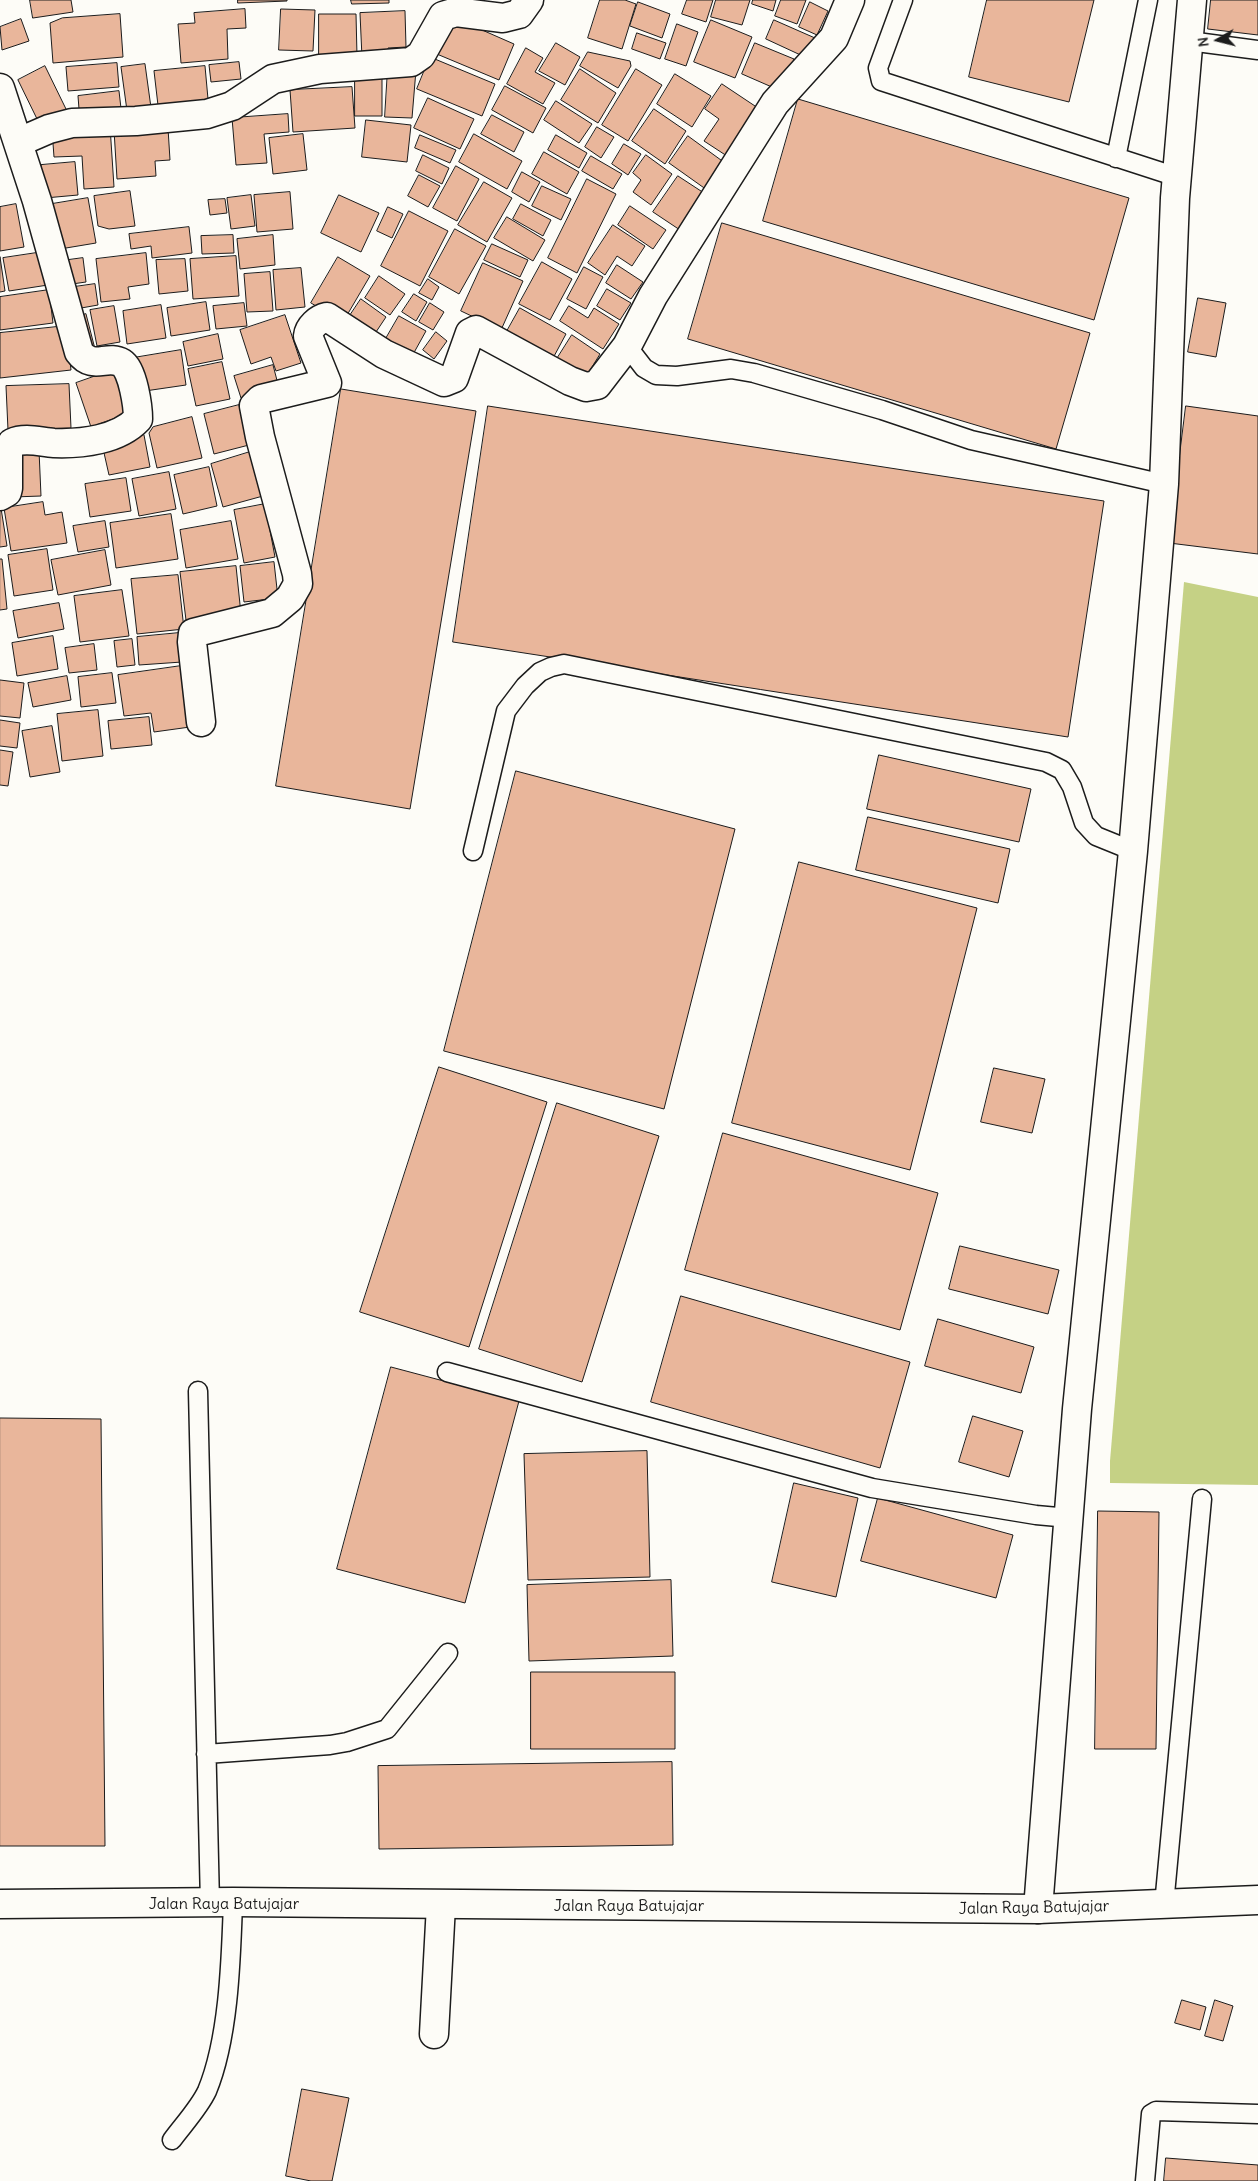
<!DOCTYPE html>
<style>
body{margin:0}
#map{position:relative;width:1258px;height:2181px;overflow:hidden;background:#fdfcf7;font-family:Delius,sans-serif}
canvas{display:block}
.north{position:absolute;left:1193px;top:15px;width:50px;height:50px;-webkit-text-stroke:4px #fdfcf7;paint-order:stroke;rotate:262deg;font-size:14px;font-weight:700;line-height:20px;text-align:center;color:#1c1c1c}
.north::after{content:'';display:block;margin:auto;width:18px;height:22px;background:#1c1c1c;clip-path:polygon(50% 0,100% 100%,50% 72%,0 100%)}
</style>
<div id="map">
<canvas width="1258" height="2181"></canvas>
<div class="north">N</div>
</div>
<script>
const c = document.querySelector('canvas').getContext('2d');
c.lineJoin = 'round';
function fillPath(path, color) {
  c.fillStyle = color;
  c.fill(path, 'evenodd');
}
function trace(path, color, width, dash) {
  c.strokeStyle = color;
  c.lineWidth = width;
  c.lineCap = dash ? 'butt' : 'round';
  c.setLineDash(dash || []);
  c.stroke(path);
}
function write(font, color, halo, rows, align = 'center') {
  c.font = font + ' Delius,sans-serif';
  c.lineWidth = 4;
  c.setLineDash([]);
  c.textBaseline = 'middle';
  c.strokeStyle = halo;
  c.fillStyle = color;
  for (const [text, x, y, turn = 0] of rows) {
    c.save();
    c.translate(x, y);
    c.rotate((+turn || 0) * Math.PI / 180);
    c.textAlign = isNaN(turn) ? turn : align;
    if (halo) c.strokeText(text, 0, 0);
    c.fillText(text, 0, 0);
    c.restore();
  }
}
fillPath(new Path2D(`
 M1184,582L1258,597V1485L1110,1483V1461Z`), '#c5d185');
const building = new Path2D(`
 M30,0H71L73,12L33,18Z
 M238,0H287V1L238,3Z
 M351,0H389V3L352,4Z
 M600,0H625L636,4L622,49L588,38Z
 M687,0H713L706,22L682,14Z
 M716,0H750L742,25L711,17Z
 M753,0H776L773,11L752,4Z
 M781,0H806L797,24L775,16Z
 M987,0H1094L1069,102L969,77Z
 M1211,0H1258V35L1208,29Z
 M638,2L670,14L662,38L630,26Z
 M810,2L828,11L817,35L799,27Z
 M245,9L246,28L227,29L228,59L181,63L178,24L195,23L194,13Z
 M281,9L315,10L313,51L279,50Z
 M405,11L406,47L388,48V57L362,58L360,13Z
 M120,14L123,57L53,63L50,23L62,18Z
 M319,14H356L357,56L319,55Z
 M21,19L29,41L2,50L0,27Z
 M457,19L514,44L499,80L432,52Z
 M711,20L752,37L735,78L694,62Z
 M774,20L815,38L807,58L766,39Z
 M677,24L698,32L686,66L665,59Z
 M637,33L666,43L660,59L632,49Z
 M556,43L580,57L565,85L539,71Z
 M755,43L794,59L781,91L742,74Z
 M526,48L543,58L535,72L555,83L543,104L507,84Z
 M588,52L630,61L631,66L618,88L580,66Z
 M430,57L495,84L482,116L417,89Z
 M239,62L241,79L211,82L209,65Z
 M117,63L119,87L68,91L66,67Z
 M145,64L152,115L128,118L121,67Z
 M45,66L66,109L39,123L18,80Z
 M205,66L209,110L159,114L154,71Z
 M388,68L416,70L412,118L385,117Z
 M580,69L616,93L598,123L561,100Z
 M636,69L662,85L628,141L602,125Z
 M675,74L711,96L692,127L657,104Z
 M355,76H382V116H355Z
 M722,84L761,110L730,158L704,141L719,119L705,109Z
 M505,86L546,108L533,133L492,110Z
 M352,87L355,128L293,132L290,90Z
 M119,91L122,117L80,122L78,96Z
 M428,98L474,119L460,149L414,128Z
 M798,99L1129,198L1094,320L763,221Z
 M556,101L592,124L579,143L544,120Z
 M654,109L686,131L665,164L632,141Z
 M288,114L289,132L264,134L267,163L236,165L232,118Z
 M492,115L524,132L514,152L481,134Z
 M366,120L411,125L407,162L362,157Z
 M110,126L114,187L84,189L82,156L54,157L52,130Z
 M597,127L614,137L601,158L585,147Z
 M168,128L170,160L155,161L156,176L117,179L114,130Z
 M303,134L307,170L273,174L269,138Z
 M474,134L522,161L507,189L459,162Z
 M420,135L456,150L450,163L415,148Z
 M556,135L587,153L579,168L548,150Z
 M688,136L725,163L707,190L669,163Z
 M624,144L641,154L628,175L612,164Z
 M544,152L579,172L567,194L532,174Z
 M423,155L449,168L442,184L416,171Z
 M646,155L672,174L651,205L633,192L641,180L633,173Z
 M591,156L622,174L613,189L582,171Z
 M75,162L78,195L45,198L41,165Z
 M456,166L479,179L457,221L433,208Z
 M522,172L540,182L529,202L512,192Z
 M419,175L440,186L428,207L408,196Z
 M678,176L704,193L680,230L653,212Z
 M587,179L616,194L577,273L548,258Z
 M484,182L512,198L487,242L458,225Z
 M542,186L571,199L561,220L532,206Z
 M130,191L135,226L109,229L98,226L94,196Z
 M290,192L293,229L257,232L254,195Z
 M251,195L255,226L231,229L227,198Z
 M339,195L379,213L361,252L321,233Z
 M88,198L96,243L54,250L46,205Z
 M225,199L227,213L210,215L208,200Z
 M16,204L24,247L0,251V207Z
 M521,204L551,220L543,236L513,219Z
 M630,206L666,230L653,249L618,225Z
 M388,207L403,214L392,238L377,231Z
 M409,211L448,231L420,286L381,266Z
 M507,217L545,240L533,261L494,238Z
 M722,223L1090,333L1056,449L688,339Z
 M613,225L645,246L632,266L617,256L605,275L588,263Z
 M189,227L192,253L152,258L151,246L131,249L129,234Z
 M455,229L486,246L459,294L429,277Z
 M233,235L234,253L202,254L201,236Z
 M273,235L275,265L240,269L237,239Z
 M492,244L528,260L520,277L484,260Z
 M43,252L48,285L9,291L3,258Z
 M146,253L149,284L128,287L130,299L101,302L96,259Z
 M236,256L239,296L193,299L190,259Z
 M0,257L5,291L0,292Z
 M338,257L370,276L343,322L311,303Z
 M83,258L86,282L65,285L61,261Z
 M185,259L188,291L159,294L156,260Z
 M542,262L572,279L550,320L519,304Z
 M483,263L523,281L501,330L461,311Z
 M617,265L643,282L631,299L606,283Z
 M584,267L603,277L586,309L567,299Z
 M301,268L305,307L276,310L273,270Z
 M270,272L273,311L247,312L244,274Z
 M379,276L405,294L390,315L365,298Z
 M428,279L439,287L432,300L419,293Z
 M95,284L98,305L70,310L67,288Z
 M607,289L631,303L620,320L597,306Z
 M49,290L53,323L0,330V297Z
 M414,294L427,302L416,321L402,312Z
 M1198,298L1226,303L1216,357L1188,352Z
 M361,299L386,317L372,338L347,320Z
 M206,302L210,330L171,336L167,308Z
 M244,303L247,326L216,329L213,306Z
 M430,303L444,312L433,330L419,322Z
 M161,305L166,338L127,344L123,311Z
 M114,306L120,342L97,346L90,310Z
 M569,306L588,318L594,308L619,324L603,349L560,321Z
 M520,308L566,334L552,360L506,333Z
 M86,314L95,349L82,352L74,318Z
 M285,315L301,363L276,371L271,357L251,364L240,330Z
 M399,316L426,331L411,358L384,342Z
 M66,326L71,370L0,378V333Z
 M436,332L447,341L434,359L423,350Z
 M218,334L223,359L188,366L183,342Z
 M572,335L600,354L584,380L555,362Z
 M181,350L186,385L138,392L133,358Z
 M222,362L230,399L196,406L188,369Z
 M273,365L279,388L241,398L234,376Z
 M116,369L132,412L91,427L76,383Z
 M69,384L71,428L8,430L6,386Z
 M341,389L476,411L410,809L276,786Z
 M239,405L249,445L214,454L204,414Z
 M488,406L1104,501L1068,737L453,642Z
 M1186,406L1258,416V554L1169,543Z
 M192,417L202,458L157,468L149,433L153,427Z
 M144,435L150,467L109,475L102,444Z
 M39,450L41,496L13,497L10,451Z
 M250,452L263,496L223,507L211,464Z
 M209,467L217,506L183,514L174,475Z
 M169,472L176,509L139,516L132,479Z
 M126,478L131,511L90,517L85,484Z
 M0,502L7,546L0,547Z
 M43,502L45,515L62,512L67,543L11,551L4,508Z
 M265,504L275,557L244,563L234,510Z
 M171,514L178,559L116,568L110,523Z
 M105,521L109,547L78,552L73,526Z
 M231,521L238,559L186,568L180,530Z
 M47,549L53,590L14,596L8,555Z
 M105,550L111,585L58,595L51,560Z
 M0,559H2L7,609L0,610Z
 M274,562L278,598L244,602L240,566Z
 M236,566L241,614L186,620L180,572Z
 M178,575L184,629L137,634L131,579Z
 M122,590L129,636L80,642L74,596Z
 M59,603L64,629L18,638L13,611Z
 M179,633L182,662L139,665L137,637Z
 M53,636L58,669L17,676L12,643Z
 M132,639L135,665L117,667L114,641Z
 M94,644L97,670L69,673L65,648Z
 M181,666L190,727L154,732L151,713L124,716L118,675Z
 M112,673L116,703L81,707L78,677Z
 M67,676L71,700L33,707L28,683Z
 M0,680L24,683L20,718L0,716Z
 M98,710L103,756L62,761L57,714Z
 M149,717L152,745L111,749L108,721Z
 M0,720L20,723L17,748L0,746Z
 M52,726L60,772L30,777L22,731Z
 M0,750L13,752L8,786L0,785Z
 M879,755L1031,789L1019,842L867,809Z
 M516,771L735,829L664,1109L444,1051Z
 M868,817L1010,849L998,903L856,870Z
 M799,862L977,908L910,1170L732,1123Z
 M439,1067L547,1102L469,1347L360,1312Z
 M994,1068L1045,1079L1032,1133L981,1122Z
 M557,1103L659,1136L582,1382L479,1349Z
 M723,1133L938,1193L900,1330L685,1270Z
 M960,1246L1059,1270L1048,1314L949,1289Z
 M681,1296L910,1362L880,1468L651,1402Z
 M938,1319L1034,1347L1021,1393L925,1366Z
 M391,1367L519,1401L465,1603L337,1569Z
 M973,1416L1023,1431L1009,1477L959,1462Z
 M0,1418L101,1419L105,1846H0Z
 M647,1451L650,1577L528,1580L524,1454Z
 M794,1483L858,1498L836,1597L772,1582Z
 M878,1498L1013,1535L996,1598L861,1561Z
 M1098,1511L1159,1512L1156,1749H1095Z
 M671,1580L673,1656L529,1661L527,1585Z
 M531,1672H675V1749H531Z
 M672,1762L673,1845L379,1849L378,1766Z
 M1182,2000L1206,2007L1200,2030L1175,2023Z
 M1215,2000L1233,2006L1223,2041L1205,2036Z
 M302,2089L349,2098L332,2181H311L286,2176Z
 M1166,2158L1258,2165V2181H1164Z`);
fillPath(building, '#e9b69b');
trace(building, '#1c1c1c', 1);
const service = new Path2D(`
 M903,0L878,68L881,81L1177,177
 M1189,41L1258,50
 M1116,158L1148,0
 M627,346L644,368L656,375L677,376L731,369L754,373L882,410L971,440L1164,484
 M473,851L506,711L525,686L540,672L551,667L564,664L1046,762L1062,770L1072,787L1084,823L1096,836L1133,851
 M447,1372L872,1488L1036,1515L1069,1518
 M198,1391L210,1904
 M206,1754L330,1745L347,1742L387,1729L448,1653
 M1164,1905L1202,1499
 M172,2140C183,2125 199,2108 207,2091C229,2038 231,1959 233,1902
 M1145,2181L1151,2114L1156,2111L1258,2114`);
const minor = new Path2D(`
 M0,88L37,201L79,352C93,371 107,354 122,363C133,370 138,407 138,419C118,440 82,444 54,443C40,442 25,437 12,443L8,452V488L7,492L0,496
 M19,142L49,129L72,123L136,121L207,114L232,106L273,79L320,69L411,62L421,55L443,16L456,12L503,18L519,14L529,0
 M201,722L192,642L193,633L272,613L290,598L298,584L297,574L260,437L254,406L261,399L327,383L308,336C309,327 318,319 327,317L384,354L444,382L454,378L470,333L476,330L570,381L586,387L597,385L627,346L653,296L775,103L834,38L850,0
 M1038,1909L1077,1409L1133,851L1164,484L1175,198L1192,0
 M434,2034L441,1905`);
const trunk = new Path2D(`
 M0,1904L233,1902L1038,1909L1258,1900`);
trace(service, '#1c1c1c', 21);
trace(minor, '#1c1c1c', 31);
trace(trunk, '#1c1c1c', 31);
trace(service, '#fdfcf7', 18);
trace(minor, '#fdfcf7', 28);
trace(trunk, '#fdfcf7', 28);
write('16px', '#1c1c1c', '#fdfcf7', [
 ["Jalan Raya Batujajar",224,1904],
 ["Jalan Raya Batujajar",629,1906],
 ["Jalan Raya Batujajar",1034,1908,-1]
]);
</script>
